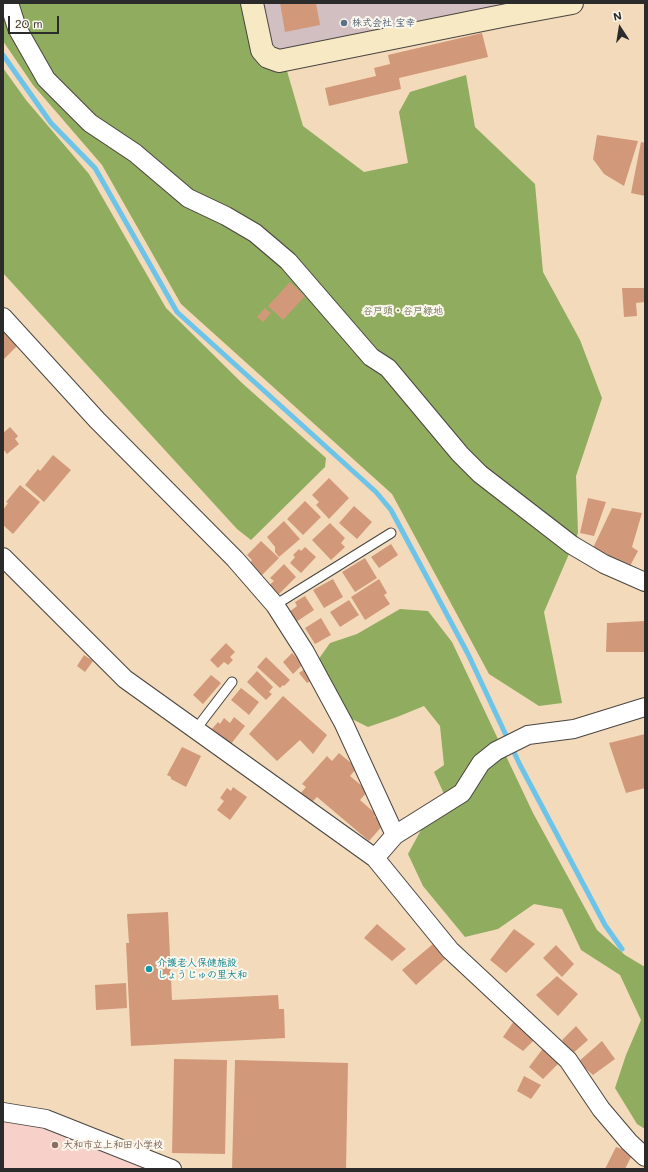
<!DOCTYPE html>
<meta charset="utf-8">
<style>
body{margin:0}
#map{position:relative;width:648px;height:1172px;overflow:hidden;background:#f3dabb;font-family:Mali,sans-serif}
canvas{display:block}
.frame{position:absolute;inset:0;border:4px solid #2b2b2b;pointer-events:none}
.north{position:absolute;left:600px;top:8px;width:40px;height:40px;-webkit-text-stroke:3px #fbf7ec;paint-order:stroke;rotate:348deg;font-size:11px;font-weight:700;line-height:16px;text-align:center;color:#2b2b2b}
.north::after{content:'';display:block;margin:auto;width:14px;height:18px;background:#2b2b2b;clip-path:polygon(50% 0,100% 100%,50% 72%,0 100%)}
.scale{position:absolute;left:8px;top:16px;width:51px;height:18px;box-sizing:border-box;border:2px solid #2b2b2b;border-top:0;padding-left:5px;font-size:12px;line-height:14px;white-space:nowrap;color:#2b2b2b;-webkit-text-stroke:3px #fbf7ec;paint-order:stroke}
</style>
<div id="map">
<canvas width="648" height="1172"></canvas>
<div class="frame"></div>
<div class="north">N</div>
<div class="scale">20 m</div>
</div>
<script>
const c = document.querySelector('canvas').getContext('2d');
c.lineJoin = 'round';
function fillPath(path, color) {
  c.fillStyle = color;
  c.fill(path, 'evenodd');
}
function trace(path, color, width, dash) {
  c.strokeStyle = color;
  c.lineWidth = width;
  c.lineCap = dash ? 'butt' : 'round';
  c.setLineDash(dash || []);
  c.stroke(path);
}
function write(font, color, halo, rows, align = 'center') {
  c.font = font + ' Mali,"Klee One",sans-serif';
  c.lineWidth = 4;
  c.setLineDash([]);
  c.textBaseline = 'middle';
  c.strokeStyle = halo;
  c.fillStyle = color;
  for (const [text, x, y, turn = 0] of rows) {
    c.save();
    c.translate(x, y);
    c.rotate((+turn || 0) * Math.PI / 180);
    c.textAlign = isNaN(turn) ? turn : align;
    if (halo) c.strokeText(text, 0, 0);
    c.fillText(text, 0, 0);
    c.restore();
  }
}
fillPath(new Path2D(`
 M3,1114L46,1121L167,1169H3Z`), '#f7d1c9');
fillPath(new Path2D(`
 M261,3H525L281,51L270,44Z`), '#d2bfc1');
fillPath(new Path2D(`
 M3,3H245L254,47L287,71L303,126L364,172L408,163L399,112L410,92L466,75L475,127L535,184L543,272L580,340L602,398L576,476L578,533L544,612L562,703L539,706L489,674L392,494L181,304L102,165L33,85L3,41Z
 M3,68L26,100L89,174L166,308L242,383L326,458L325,467L251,540L237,529L3,273Z
 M400,609L428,611L452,642L533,813L597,930L625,955L645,967V1129L637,1124L615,1088L626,1055L641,1020L620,975L581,950L562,909L534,904L498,929L465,937L423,886L408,854L421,830L450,807L434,772L444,765L440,726L424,706L397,717L368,727L346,716L318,660L330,643L357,634Z`), '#90ac5f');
trace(new Path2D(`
 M3,55L51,123L95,168L177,312L376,492L391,510L468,654L520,765L605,925L622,949`), '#6cc4e9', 5);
fillPath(new Path2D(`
 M280,3H316L320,25L285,32Z
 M482,33L488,57L399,78L401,89L329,106L325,88L376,76L374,68L390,64L388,55Z
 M597,135L638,141L624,186L604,174L593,159Z
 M641,142L645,143V196L631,193Z
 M290,282L305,296L283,320L268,306Z
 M622,288H645V302L636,303L637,316L624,317Z
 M265,308L271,313L263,322L257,317Z
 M3,331L17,346L3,360Z
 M10,427L18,436L15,439L19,444L7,454L3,449V433Z
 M53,455L71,470L44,502L25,485L38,469L40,471Z
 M329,478L349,498L329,519L316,505L319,502L312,495Z
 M20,485L40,502L13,534L3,525V510L8,503L6,502Z
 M588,498L606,502L594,536L580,533Z
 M305,501L321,517L303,535L287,519Z
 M354,506L372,522L357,539L339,523Z
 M612,508L642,513L632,547L638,551L630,566L592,550Z
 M284,521L300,539L279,557L275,552V547L267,537Z
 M330,523L345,538L341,543L345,547L331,560L312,540Z
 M261,541L279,558L261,576L249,564L252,560L247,555Z
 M391,544L398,555L379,568L371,557Z
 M305,547L316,557L301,573L290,563L295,557L293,555L299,549L301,551Z
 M365,558L377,578L355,592L342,572Z
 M284,564L296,577L277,596L268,586L274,581L270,578Z
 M333,579L343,597L324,608L313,590Z
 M379,579L387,593L384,595L390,604L365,620L351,597Z
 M305,596L314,610L296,622L289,612L297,606L295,602Z
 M349,600L359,615L340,627L330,612Z
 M321,618L331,635L315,644L305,628Z
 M645,621V652H606L607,623Z
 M226,643L235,652L230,657L233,660L228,665L224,662L218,668L210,660Z
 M292,653L303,664L293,674L283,662Z
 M84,655L93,661L85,672L77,666Z
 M266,657L290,680L284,686L283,685L280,688L257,667Z
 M306,668L314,679L307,683L299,673Z
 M257,671L273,687L269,692L272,694L266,700L247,682Z
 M211,675L221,683L203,704L193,695Z
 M241,688L259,702L249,715L231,700Z
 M283,696L327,735L313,754L300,740L277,761L249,734Z
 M234,717L245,726L231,744L212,729L218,722L220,724L224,718L230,723Z
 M645,734V788L626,793L609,743Z
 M182,747L201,756L186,787L171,779V777L167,775Z
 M339,753L357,768L350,776L368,791L360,800L376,814L374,816L384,824L369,841L317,797L311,803L300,794L306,787L302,784L327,756L332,761Z
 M233,787L247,797L230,820L217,810L224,801L220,798L227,788L231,791Z
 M168,912L172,1000L278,995L279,1009H284L285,1038L131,1046L126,943H129L127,914Z
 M377,924L406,949L392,961L364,938Z
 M514,929L535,944L506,973L490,960Z
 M433,944L445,959L416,985L402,970Z
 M556,945L574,964L562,977L543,958Z
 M557,976L578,994L558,1016L536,995Z
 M126,983L127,1008L96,1010L95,985Z
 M514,1021L536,1038L523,1051L503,1037Z
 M576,1026L588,1040L571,1055L562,1040Z
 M602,1041L615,1059L593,1075L578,1062Z
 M544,1047L560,1062L543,1079L529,1067Z
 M174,1059L227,1060L225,1154L172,1153Z
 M235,1060L348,1063L346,1169H232Z
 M524,1076L541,1085L531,1099L517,1091Z
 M616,1147L633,1153L625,1169H605Z`), '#d19979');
const lane = new Path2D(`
 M275,605L391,533
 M196,729L232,682`);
const street = new Path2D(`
 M9,3L17,28L46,79L90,123L135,153L188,198L226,216L255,233L288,261L371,357L388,368L460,454L480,474L572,545L604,564L645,582
 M3,317L97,420L235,559L275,605L305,652L344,724L395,835
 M3,557L125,679L375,858L450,950L568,1060L601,1109L629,1142L645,1157
 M375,858L395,835L462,793L481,763L496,751L528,735L574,729L645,707
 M3,1112L46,1119L172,1169`);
const secondary = new Path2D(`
 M252,3L262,50L268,57L279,61L507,15L572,3`);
trace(lane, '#494541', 11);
trace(street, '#494541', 20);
trace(secondary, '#494541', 24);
trace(lane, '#fff', 9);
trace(street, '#fff', 18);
trace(secondary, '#f7e9c3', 22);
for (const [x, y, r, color] of [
 [344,23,4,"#5c6f8a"],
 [149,969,4,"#0f9aa8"],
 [55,1145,4,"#8d6e63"]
]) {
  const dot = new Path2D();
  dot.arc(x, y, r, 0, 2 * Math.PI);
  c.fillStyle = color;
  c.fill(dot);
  trace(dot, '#fbf7ec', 1.5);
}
write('bold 10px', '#4e5e75', '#fbf7ec', [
 ["株式会社 宝幸",352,23]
], 'left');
write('10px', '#545a3e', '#fbf7ec', [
 ["谷戸頭・谷戸緑地",403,311]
]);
write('bold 10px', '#0d838f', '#fbf7ec', [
 ["介護老人保健施設",157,963],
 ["しょうじゅの里大和",157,975]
], 'left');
write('bold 10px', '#785e54', '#fbf7ec', [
 ["大和市立上和田小学校",63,1145]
], 'left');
</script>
